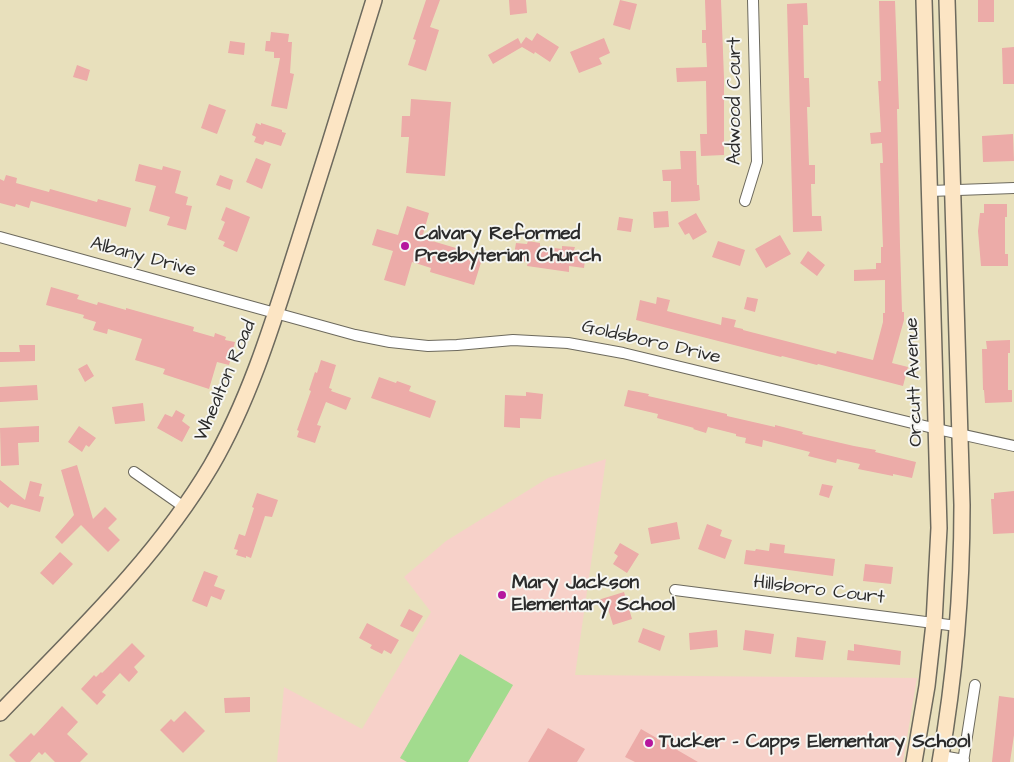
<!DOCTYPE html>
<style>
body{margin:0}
canvas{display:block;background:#e8e0bc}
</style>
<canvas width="1014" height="762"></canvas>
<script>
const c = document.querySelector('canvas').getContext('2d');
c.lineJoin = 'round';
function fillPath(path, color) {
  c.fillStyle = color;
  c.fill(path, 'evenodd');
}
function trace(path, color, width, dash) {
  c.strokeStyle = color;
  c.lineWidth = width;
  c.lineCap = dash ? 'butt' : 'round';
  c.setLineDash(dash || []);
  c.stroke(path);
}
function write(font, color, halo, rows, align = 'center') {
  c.font = font + ' "Architects Daughter",sans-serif';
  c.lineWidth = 4;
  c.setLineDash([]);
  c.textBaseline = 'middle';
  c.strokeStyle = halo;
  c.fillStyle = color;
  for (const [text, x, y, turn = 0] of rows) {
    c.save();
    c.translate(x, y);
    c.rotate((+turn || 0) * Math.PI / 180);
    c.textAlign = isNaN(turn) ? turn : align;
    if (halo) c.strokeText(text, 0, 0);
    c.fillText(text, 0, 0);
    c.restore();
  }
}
fillPath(new Path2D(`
 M606,459L575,675L917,678L903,762H277L284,687L362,729L431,612L404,577L446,541L548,478Z`), '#f7d1c9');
fillPath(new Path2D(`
 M460,654L513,685L468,762H407L400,758Z`), '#a2db8e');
fillPath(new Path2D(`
 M426,0H440L430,27L439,30L426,71L408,65L416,40L413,39Z
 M509,0H526L527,13L510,15Z
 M620,0L637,4L630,30L613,25Z
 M705,0H721L724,78V155L701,156L700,134H707L706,81L677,82L676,68L707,67L706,43H702V30H706Z
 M978,0H994V22H978Z
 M879,1H895L899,109H897L900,246L902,312H904V320L892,363L908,367L903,386L818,364L817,365L782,356L781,357L636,320L640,300L656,304L657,297L670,300L667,311L721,325L722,317L736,320L734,327L743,329V330L836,354L837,351L873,360L883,322V313H885V280L854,281V270L876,269V263H881V247H883L880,163H883L882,143L871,144L870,133L881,132L878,81H881Z
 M807,3L808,25H803L804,78H809L810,107H807L809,165H815V184H811L812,216H821L822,231L793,232L787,4Z
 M271,32L289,34L288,42H292L290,73L294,74L287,109L271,106L280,58H274V52L265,51L266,41H270Z
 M537,33L559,47L550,62L535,52L534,54L522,47L493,64L488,55L518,38L521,44L526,37L532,41Z
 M604,38L610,53L599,58L602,64L579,73L570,52Z
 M230,41L245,43L244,55L228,53Z
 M1014,47V84H1003L1002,48Z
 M77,65L90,70L87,81L73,77Z
 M411,99L451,102L445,176L406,173L409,137H401L402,116H410Z
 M209,104L226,110L217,134L201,128Z
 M256,123L261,125V123L282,130V132L286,133L281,146L265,141L263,145L254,142L256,137L252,135Z
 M1013,134L1014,161L983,162L982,136Z
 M680,151H696L697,185H699L700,200L697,201L671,202V181H663L662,170L681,169Z
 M256,158L271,164L262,189L246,182Z
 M139,164L162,170L163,166L181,171L175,193L188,197L186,205L192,206L186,230L167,225L170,217L149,211L156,186L135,181Z
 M6,175L17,178L16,183L49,192L50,189L97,202L98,199L131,208L126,227L31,201L29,208L16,204L15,207L0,203V179L4,181Z
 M220,175L233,180L230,190L216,185Z
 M984,204H1007V217H1005V254H1008V266H981L978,231L980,213H984Z
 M407,206L429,213L422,238L483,256L474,285L430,272L431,268L412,262L405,286L384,280L393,251L372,245L377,229L398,235Z
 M226,207L250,217L237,252L223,246L225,242L218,239L225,222L221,220Z
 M668,211L669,227L654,228L653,212Z
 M696,213L707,232L693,240L689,233L685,235L678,223Z
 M619,217L633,219L631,232L617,230Z
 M780,235L791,254L766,268L755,249Z
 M528,241L540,243V246L562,249V246L575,247L574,250L586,252L584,268L569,266V272L527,266L528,262L513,260L516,243L527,244Z
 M718,241L745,250L740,266L712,257Z
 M808,251L825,265L817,276L800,263Z
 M51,287L79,295L77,299L97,305L98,302L126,310V308L194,327L193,331L214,337L215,333L226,337L225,340L235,342L229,365L217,362L209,389L163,374L165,369L135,360L142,339L108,329L107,334L93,330L96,322L83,318L84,315L46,305Z
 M747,297L758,299L755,312L744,309Z
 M1010,340V353H1008V390H1012V402L985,403L984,390H983L982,349H987L986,341Z
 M19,345H35V361L0,362V352H20Z
 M321,360L336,365L329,388L332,389L331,391L351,398L346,410L326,402L317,425L321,426L315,443L297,437L299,431L297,430L311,391L309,390L315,372L317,373Z
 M87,364L94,376L85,382L78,369Z
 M379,377L396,383L397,381L411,386L409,391L436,401L430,418L371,398Z
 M37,385L38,400L0,402V387Z
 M628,390L649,394L648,396L727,414V416L775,427V425L803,432L802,434L854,446L876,450L875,452L916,462L912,478L893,474V476L858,469L860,464L837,459L836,463L808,456L810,452L763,440L762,447L745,443L746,438L736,436V434L708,427L706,433L693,429L694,428L657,418L658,414L624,406Z
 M526,392L543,394L541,419L520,418V428L504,427L505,395L526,396Z
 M143,403L145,421L115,424L112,407Z
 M176,410L185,415L182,421L190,427L182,442L157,428L165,414L172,417Z
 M39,426V442L18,443L19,465L1,466L0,428Z
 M79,426L96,438L89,447L86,445L82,452L68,442Z
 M77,465L93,519L105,507L117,519L108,528L120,540L108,552L81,525L62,544L55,537L74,515L61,470Z
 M0,480L25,500L30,481L42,484L39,496L44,497L40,512L11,504L8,508L0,502Z
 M822,484L833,486L829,498L819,495Z
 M1014,491V533L993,534L991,499H994V493Z
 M257,493L278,500L272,517L265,516L251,558L246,556V558L236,555L238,550L234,549L239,534L245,536L254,508L252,507Z
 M677,522L680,539L651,544L648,528Z
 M707,524L722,530L720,536L732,540L725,559L698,549Z
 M620,543L639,554L627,573L613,564L618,556L614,553Z
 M770,543L785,545L784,553L835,559L833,576L744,564L746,550L755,551L756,549L769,551Z
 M60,552L73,564L53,585L40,573Z
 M865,564L893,567L891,584L863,581Z
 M204,571L218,576L214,586L225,590L221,600L211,596L207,607L192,601Z
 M624,592L632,619L613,625L608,609L602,611L598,600Z
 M409,609L423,616L413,632L400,626Z
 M367,623L399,640L391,654L384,650L382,654L370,648L372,645L359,638Z
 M643,628L665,636L660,651L638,642Z
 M717,630L718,647L690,650L689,633Z
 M745,630L774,634L771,654L743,650Z
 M797,637L826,641L823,660L795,657Z
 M132,643L145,656L134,667L138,672L129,682L120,673L102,692L106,695L97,705L81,689L94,675L96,677L101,672L102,673Z
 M854,644L901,651L900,665L847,660L848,650L854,651Z
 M999,696L1014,698V735L1010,762H992Z
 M250,697V712L225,713L224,698Z
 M62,706L78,722L67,734L88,754L80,762H55L45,752L42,755L39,752L30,762H16L9,755L31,733L34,736Z
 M185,711L205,731L183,753L160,730L171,719L174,722Z
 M548,728L585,749L577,762H528Z
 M641,729L698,762H635L625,757Z`), '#ecaba8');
const street = new Path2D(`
 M930,191L1014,188
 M745,201L757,162L753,0
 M0,237L355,335L390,342L428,346L457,345L513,340L568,343L623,353L937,429L1014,446
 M134,472L184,507
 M675,590L957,626
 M942,756L964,760
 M963,762L975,685`);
const secondary = new Path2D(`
 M0,713C75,635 156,559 211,466C251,397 274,319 298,244C324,163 349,81 374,0
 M914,762L927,686L934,623L939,528L924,0
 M940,762C955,677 962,591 962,505L947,0`);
trace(street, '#6d6a5e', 12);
trace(secondary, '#6d6a5e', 18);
trace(street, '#fff', 10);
trace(secondary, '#fce5c4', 15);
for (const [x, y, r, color] of [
 [405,246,5,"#b5179e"],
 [502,595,5,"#b5179e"],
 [649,743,5,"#b5179e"]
]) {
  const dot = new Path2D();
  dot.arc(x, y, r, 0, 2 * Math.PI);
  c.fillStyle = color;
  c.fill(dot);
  trace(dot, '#f6f6f2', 2);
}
write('19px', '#2b2b2b', '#f6f6f2', [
 ["Adwood Court",736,101,-90],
 ["Albany Drive",143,258,15],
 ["Goldsboro Drive",651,343,13],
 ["Whealton Road",226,381,-67],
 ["Orcutt Avenue",915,382,-92],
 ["Hillsboro Court",819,591,7]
]);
write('bold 19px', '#2b2b2b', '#f6f6f2', [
 ["Calvary Reformed",415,235],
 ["Presbyterian Church",415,257],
 ["Mary Jackson",512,584],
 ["Elementary School",512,606],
 ["Tucker - Capps Elementary School",659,743]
], 'left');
</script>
